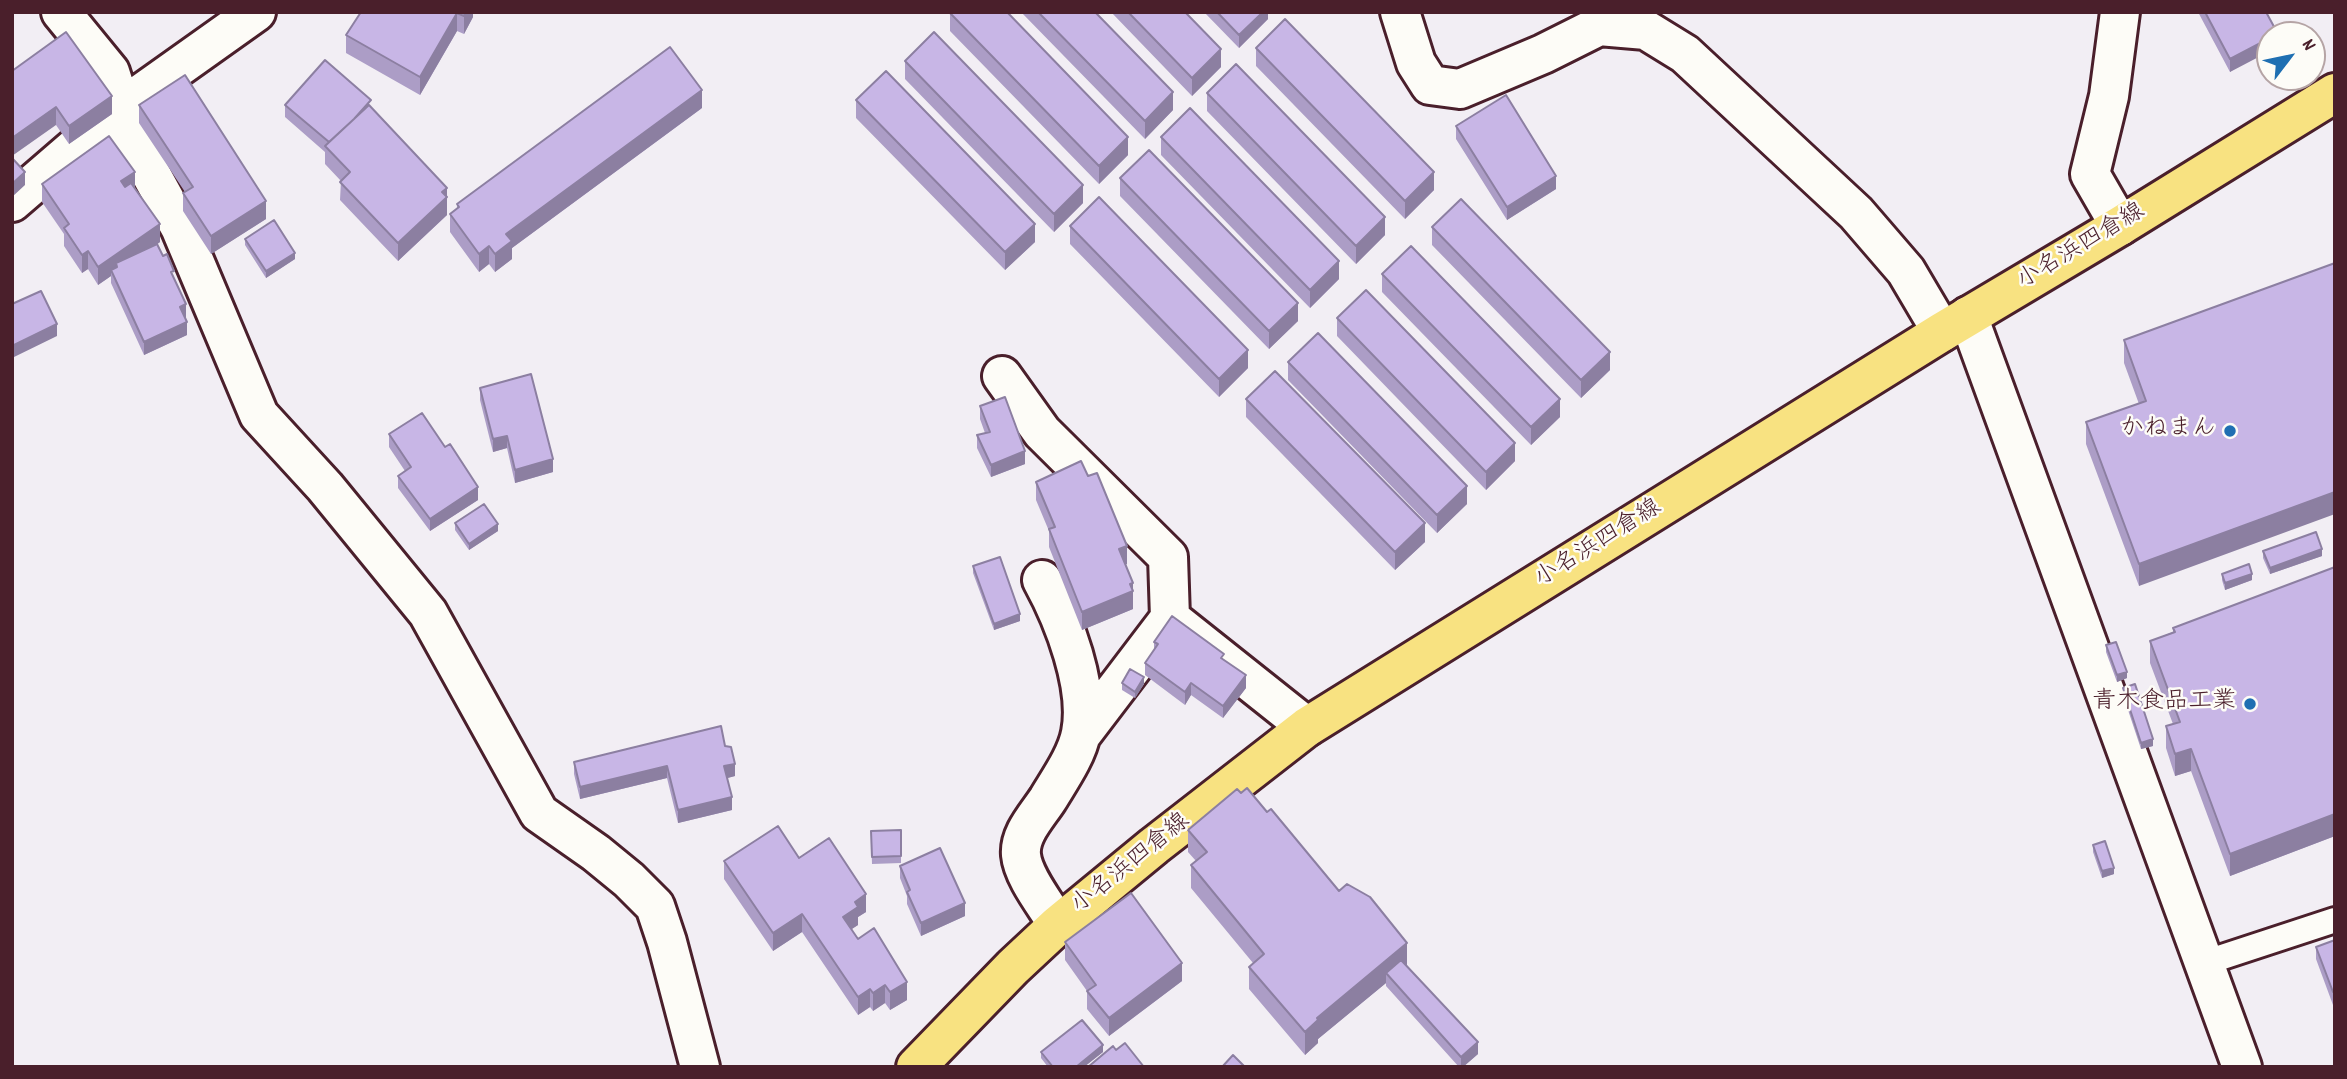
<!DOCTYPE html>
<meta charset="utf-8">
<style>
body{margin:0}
#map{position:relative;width:2347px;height:1079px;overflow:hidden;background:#f2eef4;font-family:Dekko,sans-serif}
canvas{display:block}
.frame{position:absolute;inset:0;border:14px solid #4a1f2b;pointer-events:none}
.north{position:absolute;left:2256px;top:21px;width:70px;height:70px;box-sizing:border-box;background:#fdfcf7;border:2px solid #b5a4a5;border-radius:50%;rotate:58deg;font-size:19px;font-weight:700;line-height:28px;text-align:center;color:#4a1f2b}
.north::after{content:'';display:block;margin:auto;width:24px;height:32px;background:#1f6fb2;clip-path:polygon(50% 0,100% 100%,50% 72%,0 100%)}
</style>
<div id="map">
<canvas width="2347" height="1079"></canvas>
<div class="frame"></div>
<div class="north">N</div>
</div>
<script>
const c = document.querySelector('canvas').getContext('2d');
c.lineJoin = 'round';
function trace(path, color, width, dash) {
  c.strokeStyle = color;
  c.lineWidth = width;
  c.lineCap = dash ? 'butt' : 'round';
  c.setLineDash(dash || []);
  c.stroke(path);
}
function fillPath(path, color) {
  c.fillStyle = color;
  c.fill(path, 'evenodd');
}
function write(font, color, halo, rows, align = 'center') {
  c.font = font + ' Dekko,"Klee One",sans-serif';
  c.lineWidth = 5;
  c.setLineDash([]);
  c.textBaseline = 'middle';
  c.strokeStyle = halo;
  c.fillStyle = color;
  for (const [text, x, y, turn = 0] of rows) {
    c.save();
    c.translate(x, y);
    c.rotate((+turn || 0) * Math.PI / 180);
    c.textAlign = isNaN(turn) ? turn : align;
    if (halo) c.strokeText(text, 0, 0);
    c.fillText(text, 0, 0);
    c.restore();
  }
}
const lane = new Path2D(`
 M2204,963L2335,920`);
const street = new Path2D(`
 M61,12L110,72L131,138L180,227L259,415L325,487L428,613L539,813L596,853L629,880L655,906L667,942L700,1067
 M1400,12L1416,63L1430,85L1460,89L1543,54L1599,26L1646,30L1685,54L1856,213L1906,271L1942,332
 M2120,12L2109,96L2090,174L2120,226
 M12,202L121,108L256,12
 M1968,316L2242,1067
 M1002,376L1042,432L1168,557L1170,618L1307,727
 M1042,580C1064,620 1090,687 1081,733C1077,755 1060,779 1048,799C1037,816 1019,834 1021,855C1023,877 1047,906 1058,925
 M1081,735L1170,618`);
const primary = new Path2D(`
 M916,1067L1013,967L1058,925L1154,846L1307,727L1942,332L2120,226L2335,93`);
trace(lane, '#4a1f2b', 30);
trace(street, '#4a1f2b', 44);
trace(primary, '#4a1f2b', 44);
trace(lane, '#fdfcf7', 24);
trace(street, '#fdfcf7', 38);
trace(primary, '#f8e281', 38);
fillPath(new Path2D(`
 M361,12H473V17L464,34L457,31L420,95L346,53V35Z
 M1021,12H1095L1173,110L1145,139Z
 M1111,12H1185L1221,67L1192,96Z
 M1204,12H1268V19L1239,48Z
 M2198,12H2266L2278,35L2230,72Z
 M950,13L1128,155L1099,184L950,31Z
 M1256,48L1434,190L1405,219L1256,66Z
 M905,61L1083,203L1054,232L905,79Z
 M12,71L112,114L69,144L56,125Z
 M1207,93L1385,235L1356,264L1207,111Z
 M856,100L1035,242L1005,270L856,118Z
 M139,105L266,219L211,254L183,211V193L185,192L139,123Z
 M285,105L371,107L447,188V215L398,261L340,200L341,181L325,164V152L285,117Z
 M702,108L512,248V259L495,272L489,264L479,272L450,232V214L457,209V204Z
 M1456,126L1556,189L1507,220L1456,139Z
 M1161,137L1339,279L1310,308L1161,155Z
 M1120,178L1298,321L1269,349L1120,196Z
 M42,184L135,189L160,242L155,246L174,279L186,317L185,318L187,335L144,355L111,283V276L98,285L88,269L82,273L64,246V234L42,202Z
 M1070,226L1248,368L1219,397L1070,244Z
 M1432,227L1610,370L1581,398L1432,245Z
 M245,239L295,259L266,278L245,245Z
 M2335,263L2139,586L2086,444V422L2139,404L2124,363V340Z
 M1382,274L1560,417L1531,445L1382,292Z
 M1337,318L1515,461L1486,490L1337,336Z
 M1288,362L1467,504L1437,533L1288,380Z
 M480,388L553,472L515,483L507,448L493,452L480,400Z
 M1246,399L1425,542L1395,570L1246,417Z
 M980,406L1025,464L991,477L977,448V435L985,433L980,419Z
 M389,434L478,500L430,531L398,488V476L405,471L389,447Z
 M1088,476L1127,564H1125L1133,583V609L1082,630L1049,547V531L1036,500V482Z
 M455,523L498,531L469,550L455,530Z
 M2263,551L2322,556L2270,574L2263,558Z
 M973,566L1020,621L994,630L973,573Z
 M2335,567V836L2230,876L2191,771L2175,776L2166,748V726L2173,724L2150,663V641L2173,632V628Z
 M2222,574L2252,580L2225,590L2222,580Z
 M1154,642L1224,660L1246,688L1223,718L1191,695L1185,705L1145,675V663L1154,650Z
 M2106,645L2127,678L2117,682L2106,652Z
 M1122,683L1144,684L1135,698L1122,690Z
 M2123,688L2153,746L2141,749L2123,695Z
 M725,746L735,776L727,778L732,810L678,823L667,778L580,799L574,774V762Z
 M1241,793L1267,812L1407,966V967L1478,1054L1463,1067H1459L1386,986V983L1318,1039V1043L1305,1055L1249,989V967L1253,963L1191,888V865L1196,861L1188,852V830Z
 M901,830V863L872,864L871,831Z
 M2093,845L2114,874L2102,878L2093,852Z
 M799,858L866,912L858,917V925L851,929L858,939L907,1000L890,1010L885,1003L873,1011L870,1007L858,1015L802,932L773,951L724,879V861Z
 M900,866L965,916L921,936L907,904V896L900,878Z
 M2335,940L2333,1005L2316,959V947Z
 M1065,942L1182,981L1109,1036L1087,1009V991L1065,960Z
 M1041,1052H1103L1084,1067H1048L1041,1058Z`), '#ac9dc6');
fillPath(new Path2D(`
 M466,12H473V17L464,34V16Z
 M1263,12H1268V19L1239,48V35Z
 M457,13V31L420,95V77Z
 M2270,38V51L2230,72V59Z
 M1221,49V67L1192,96V78Z
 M702,90V108L512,248V259L495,272V254L506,234Z
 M1173,92V110L1145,139V121Z
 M112,96V114L69,144V126Z
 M56,107V125L12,156V138Z
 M1128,137V155L1099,184V166Z
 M25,172V185L12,197V184Z
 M135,172V190L121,199V181Z
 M1434,172V190L1405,219V201Z
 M1556,176V189L1507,220V207Z
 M1083,185V203L1054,232V214Z
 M447,188V215L398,261V243Z
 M266,201V219L211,254V236Z
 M1385,217V235L1356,264V246Z
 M160,224V242L117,272L116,263V273L111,270V276L98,285V267Z
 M1035,224V242L1005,270V252Z
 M489,246V264L479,272V254Z
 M88,251V269L82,273V255Z
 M295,253V259L266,278V271Z
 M1339,261V279L1310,308V290Z
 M1298,303V321L1269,349V331Z
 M186,304V317L180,320V307Z
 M187,322V335L144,355V342Z
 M57,324V336L12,358V346Z
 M1248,350V368L1219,397V379Z
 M1610,352V370L1581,398V380Z
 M1560,399V417L1531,445V427Z
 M507,436V448L493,452V439Z
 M1515,443V461L1486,490V472Z
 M1025,451V464L991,477V465Z
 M553,459V472L515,483V470Z
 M1467,486V504L1437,533V515Z
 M478,487V500L430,531V519Z
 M2335,492V514L2139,586V564Z
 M1425,523V542L1395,570V552Z
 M498,524V531L469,550V544Z
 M1127,546V564L1119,567V549Z
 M2322,549V556L2270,574V568Z
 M2252,574V580L2225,590V583Z
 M1133,583V609L1082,630V612Z
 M1020,614V621L994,630V624Z
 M2127,672V678L2117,682V675Z
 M1246,675V688L1223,718V706Z
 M1144,677V684L1135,698V692Z
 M1191,683V695L1185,705V692Z
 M2153,739V746L2141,749V743Z
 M2191,749V771L2175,776V754Z
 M735,764V776L724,779V766Z
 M667,766V778L580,799V787Z
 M732,797V810L678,823V810Z
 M2335,814V836L2230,876V854Z
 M2114,868V874L2102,878V871Z
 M866,894V912L858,917V925L843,935V917L855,902Z
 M965,903V916L921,936V923Z
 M802,914V932L773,951V933Z
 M1407,943V966L1392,979L1386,973V983L1318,1039V1043L1305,1055V1032L1317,1018Z
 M1182,963V981L1109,1036V1018Z
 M907,982V1000L890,1010V992Z
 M885,985V1003L873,1011V993Z
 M870,989V1007L858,1015V997Z
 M2333,992H2335V1004L2333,1005Z
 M1478,1042V1054L1463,1067H1461V1057Z
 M1103,1045V1052L1084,1067H1076Z`), '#8c7fa1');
const building = new Path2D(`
 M361,12H466L464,16L457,13L420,77L346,35Z
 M1007,12L1128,137L1099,166L950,13Z
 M1038,12H1095L1173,92L1145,121Z
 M1128,12H1185L1221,49L1192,78Z
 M1217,12H1263L1239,35Z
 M2205,12H2266L2278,34L2270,35V38L2230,59Z
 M1285,19L1434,172L1405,201L1256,48Z
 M66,32L112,96L69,126L56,107L12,138V71Z
 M934,32L1083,185L1054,214L905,61Z
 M670,47L702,90L506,234L512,241L495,254L489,246L479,254L450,214L459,207L457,204Z
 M325,60L371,100L354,119L329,142L285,105Z
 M1236,64L1385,217L1356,246L1207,93Z
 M886,71L1035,224L1005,252L856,100Z
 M185,75L266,201L211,236L183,193L193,187L139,105Z
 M1506,95L1556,176L1507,207L1456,126Z
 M369,105L447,188L442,192L447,197L398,243L340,182L350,172L325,146Z
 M1190,108L1339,261L1310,290L1161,137Z
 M109,136L135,172L121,181L125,187L131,183L160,224L98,267L88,251L82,255L64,228L69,224L42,184Z
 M1149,150L1298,303L1269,331L1120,178Z
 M12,158L25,172L12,184Z
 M1099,197L1248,350L1219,379L1070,226Z
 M1461,199L1610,352L1581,380L1432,227Z
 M274,220L295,253L266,271L245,239Z
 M157,244L163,256L167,254L174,271L171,272L186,304L180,307L187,322L144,342L111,270L117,267L116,263Z
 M1411,246L1560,399L1531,427L1382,274Z
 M2335,263V492L2139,564L2086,422L2146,401L2124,340Z
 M1366,290L1515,443L1486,472L1337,318Z
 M41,291L57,324L12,346V304Z
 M1318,333L1467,486L1437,515L1288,362Z
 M1275,371L1425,523L1395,552L1246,399Z
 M531,374L553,459L515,470L507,436L493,439L480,388Z
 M1005,397L1025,451L991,465L977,435L990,432L980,406Z
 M422,413L445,447L450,444L478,487L430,519L398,476L411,467L389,434Z
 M1081,461L1088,476L1097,473L1127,546L1119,549L1133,583L1130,584L1133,591L1082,612L1049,529L1055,527L1036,482Z
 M484,504L498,524L469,544L455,523Z
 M2316,532L2322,549L2270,568L2263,551Z
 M1000,557L1020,614L994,624L973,566Z
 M2249,564L2252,574L2225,583L2222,574Z
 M2335,567V814L2230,854L2191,749L2175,754L2166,726L2180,722L2150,641L2175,632L2173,628Z
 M1172,616L1224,654L1221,658L1246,675L1223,706L1191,683L1185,692L1145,663L1158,644L1154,642Z
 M2116,642L2127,672L2117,675L2106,645Z
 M1130,669L1144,677L1135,692L1122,683Z
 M2135,684L2153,739L2141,743L2123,688Z
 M721,726L725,746L731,747L735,764L724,766L732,797L678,810L667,766L580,787L574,762Z
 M1247,788L1267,812L1271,809L1339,891L1347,884L1370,897L1407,943L1317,1018L1318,1020L1305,1032L1249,967L1264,954L1191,865L1207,852L1188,830L1237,789L1241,793Z
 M778,826L799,858L829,838L866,894L855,902L858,907L843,917L858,939L874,928L907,982L890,992L885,985L873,993L870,989L858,997L802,914L773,933L724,861Z
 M901,830V856L872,857L871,831Z
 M2105,841L2114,868L2102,871L2093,845Z
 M940,848L965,903L921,923L907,892L910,890L900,866Z
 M1131,893L1182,963L1109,1018L1087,991L1096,985L1065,942Z
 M2335,940V992H2333L2316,947Z
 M1401,960L1478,1042L1461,1057L1386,973Z
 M1082,1020L1103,1045L1076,1067H1053L1041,1052Z
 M1125,1043L1144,1067H1088L1113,1046L1116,1050Z
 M1233,1055L1245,1067H1222Z`);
fillPath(building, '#c8b6e6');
trace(building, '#8c7fa1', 2);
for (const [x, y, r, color] of [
 [2230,431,7,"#1f6fb2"],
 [2250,704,7,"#1f6fb2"]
]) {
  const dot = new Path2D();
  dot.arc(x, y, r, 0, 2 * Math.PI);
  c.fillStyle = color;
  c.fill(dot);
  trace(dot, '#fdfcf7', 2.5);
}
write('24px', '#4a1f2b', '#fdfcf7', [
 ["小名浜四倉線",2082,248,-31],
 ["小名浜四倉線",1599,545,-32],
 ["小名浜四倉線",1132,865,-39]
]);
write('24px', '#4a1f2b', '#fdfcf7', [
 ["かねまん",2216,431],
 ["青木食品工業",2236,704]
], 'right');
</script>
